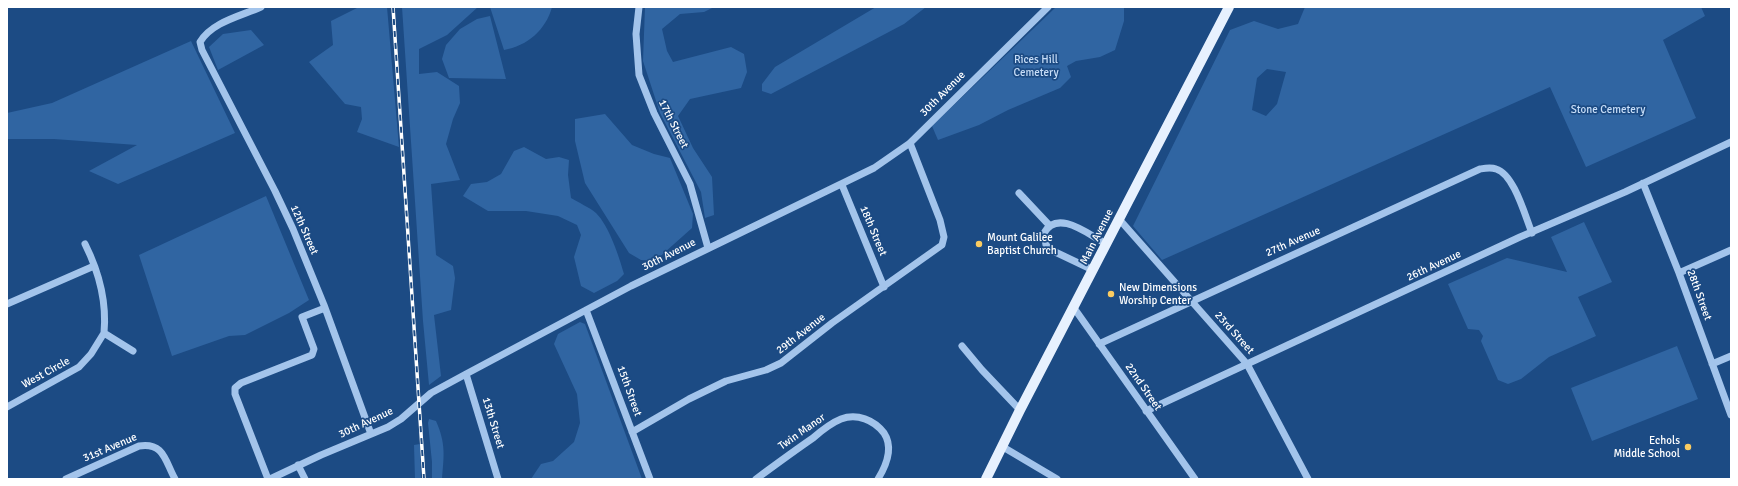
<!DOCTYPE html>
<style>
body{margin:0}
#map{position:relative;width:1738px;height:486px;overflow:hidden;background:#1c4b84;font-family:Signika,sans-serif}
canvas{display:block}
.frame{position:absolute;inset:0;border:8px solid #fff;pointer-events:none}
</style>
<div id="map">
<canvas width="1738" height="486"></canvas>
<div class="frame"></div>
</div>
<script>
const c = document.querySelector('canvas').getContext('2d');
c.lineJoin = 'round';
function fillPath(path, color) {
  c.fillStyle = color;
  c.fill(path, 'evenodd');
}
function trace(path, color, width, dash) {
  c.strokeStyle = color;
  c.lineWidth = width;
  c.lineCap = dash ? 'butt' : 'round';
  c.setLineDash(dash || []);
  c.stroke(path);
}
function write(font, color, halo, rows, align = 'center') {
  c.font = font + ' Signika,sans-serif';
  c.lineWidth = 3.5;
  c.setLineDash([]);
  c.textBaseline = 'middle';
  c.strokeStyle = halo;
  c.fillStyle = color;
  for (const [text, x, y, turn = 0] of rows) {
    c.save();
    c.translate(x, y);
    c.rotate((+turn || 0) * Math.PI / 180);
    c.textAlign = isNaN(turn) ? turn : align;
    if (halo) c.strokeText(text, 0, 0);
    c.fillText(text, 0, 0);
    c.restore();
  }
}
fillPath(new Path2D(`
 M359,7H387L399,147L357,132L362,119L361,107L345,104L309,62L333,45L331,21Z
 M402,7H478L447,35L419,49V74L437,72L459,86L460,103L453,119L446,144L460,180L431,184L436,255L453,266L455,278L451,310L434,315L441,376L429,385L423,321Z
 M490,7H552C546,30 527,46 504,50Z
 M645,7H714L704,12L680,14L662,29L667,51L673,62L731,47L744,54L747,72L741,88L690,99L678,116L693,148L712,177L714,215L705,218L701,192L660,113L643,61Z
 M876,7H926L904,24L771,94L762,91V84L775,67Z
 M1056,7H1124V21L1115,50L1100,57L1076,61L1067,66L1071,77L1060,88L1008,110L979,125L938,140L932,126Z
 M1305,7H1701L1705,16L1663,40L1696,118L1586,167L1550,87L1162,260L1133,226L1230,30L1254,21L1278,29L1298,24ZM1267,69L1286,72L1277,104L1266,116L1252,110L1257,78Z
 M490,16L506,79L449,78L442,59L446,45L460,29L477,19Z
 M251,30L264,45L218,70L209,47L223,34Z
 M191,41L235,133L118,184L89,171L137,145L54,139H7V113L52,103Z
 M605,114L632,145L654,154L670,158L693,214L692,228L655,261L641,260L629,253L585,183L575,141V119Z
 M524,147L546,159L559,157L569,160L568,175L571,198C579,203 589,207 596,213C609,226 619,256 624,274L617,281L594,293L581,286L574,257L581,235L577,225L558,216L526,211H488L463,196L471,184L487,182L501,174L514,151Z
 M266,196L309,300L289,313L245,335L229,336L172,356L139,255Z
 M1584,222L1612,282L1578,297L1596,336L1549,357L1521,379L1508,384L1498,380L1481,341L1483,336L1479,330L1468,329L1448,284L1507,258L1567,272L1551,237Z
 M580,322L585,324L642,479H531L541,464L553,461L574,442L580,423L577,394L554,344L558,334Z
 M1677,346L1698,399L1592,441L1571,388Z
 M429,419L436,421C446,444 444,455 442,479H432V462L428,423Z
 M420,444L421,479H415L414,445Z`), '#3065a2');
trace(new Path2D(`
 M261,7C241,16 212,22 200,42L202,50L275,191L293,229L324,305L371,434
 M639,7L636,34L639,75L654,113L690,184L708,248
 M1643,183L1679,273L1731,415
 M842,185L884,287
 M1019,193L1050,226
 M1119,219L1247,364L1308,479
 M85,244C99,272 107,301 104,333L133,351
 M1093,270L1051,250L1046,245L1044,233C1058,208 1090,236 1107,244
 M1679,273L1731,250
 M7,304L94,266
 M1074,308L1195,479
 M586,310L650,479
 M1099,344L1480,169C1486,168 1491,167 1496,169C1514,174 1525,216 1532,233
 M962,346L982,370L1020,410
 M1712,364L1731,356
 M466,374L498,479
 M7,407L79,367L91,354L104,333
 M1146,411L1520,237L1625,192L1731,142
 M632,432L689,399L726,381L766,370L781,363L832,323L942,245L944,237L940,220L910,143
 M1003,447L1057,479
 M298,465L305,479
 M66,479L139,446C164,442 165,461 175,479
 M268,479L235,394V388L241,383L312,355L314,349L302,317L325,308
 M270,479L321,455L388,427L401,419L431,393L466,374L631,286L874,168L910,143L1048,7
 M756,479C775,465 794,451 813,438C821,431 831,423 841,419C857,413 874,420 884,433C894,448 886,466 878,479`), '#a3c4eb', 7);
trace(new Path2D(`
 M986,479L1020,410L1229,7`), '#e7f1fe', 10);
const rail = new Path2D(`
 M393,7L424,479`);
trace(rail, '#fff', 3.5);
trace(rail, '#1c4b84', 2, [6]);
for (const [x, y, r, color] of [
 [979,244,4,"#fbcc61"],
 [1111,294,4,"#fbcc61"],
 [1688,447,4,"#fbcc61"]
]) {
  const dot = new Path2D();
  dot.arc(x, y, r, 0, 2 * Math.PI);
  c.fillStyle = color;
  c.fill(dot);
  trace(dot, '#1c4b84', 1.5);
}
write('11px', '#c8def8', '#1c4b84', [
 ["Rices Hill",1036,60],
 ["Cemetery",1036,73],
 ["Stone Cemetery",1608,110]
]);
write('11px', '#fff', '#1c4b84', [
 ["30th Avenue",943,94,-45],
 ["17th Street",673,124,63],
 ["12th Street",304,230,66],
 ["18th Street",873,231,67],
 ["Main Avenue",1097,237,-63],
 ["27th Avenue",1293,242,-24],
 ["30th Avenue",669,255,-27],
 ["26th Avenue",1434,266,-25],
 ["28th Street",1699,295,70],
 ["23rd Street",1234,333,48],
 ["29th Avenue",801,334,-38],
 ["West Circle",46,373,-29],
 ["22nd Street",1143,387,55],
 ["15th Street",629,391,70],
 ["30th Avenue",366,423,-25],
 ["13th Street",493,423,73],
 ["Twin Manor",802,432,-35],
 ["31st Avenue",110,448,-23]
]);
write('11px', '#fff', '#1c4b84', [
 ["Mount Galilee",987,238],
 ["Baptist Church",987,251],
 ["New Dimensions",1119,288],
 ["Worship Center",1119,301],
 ["Echols",1680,441,"right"],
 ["Middle School",1680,454,"right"]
], 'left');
</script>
